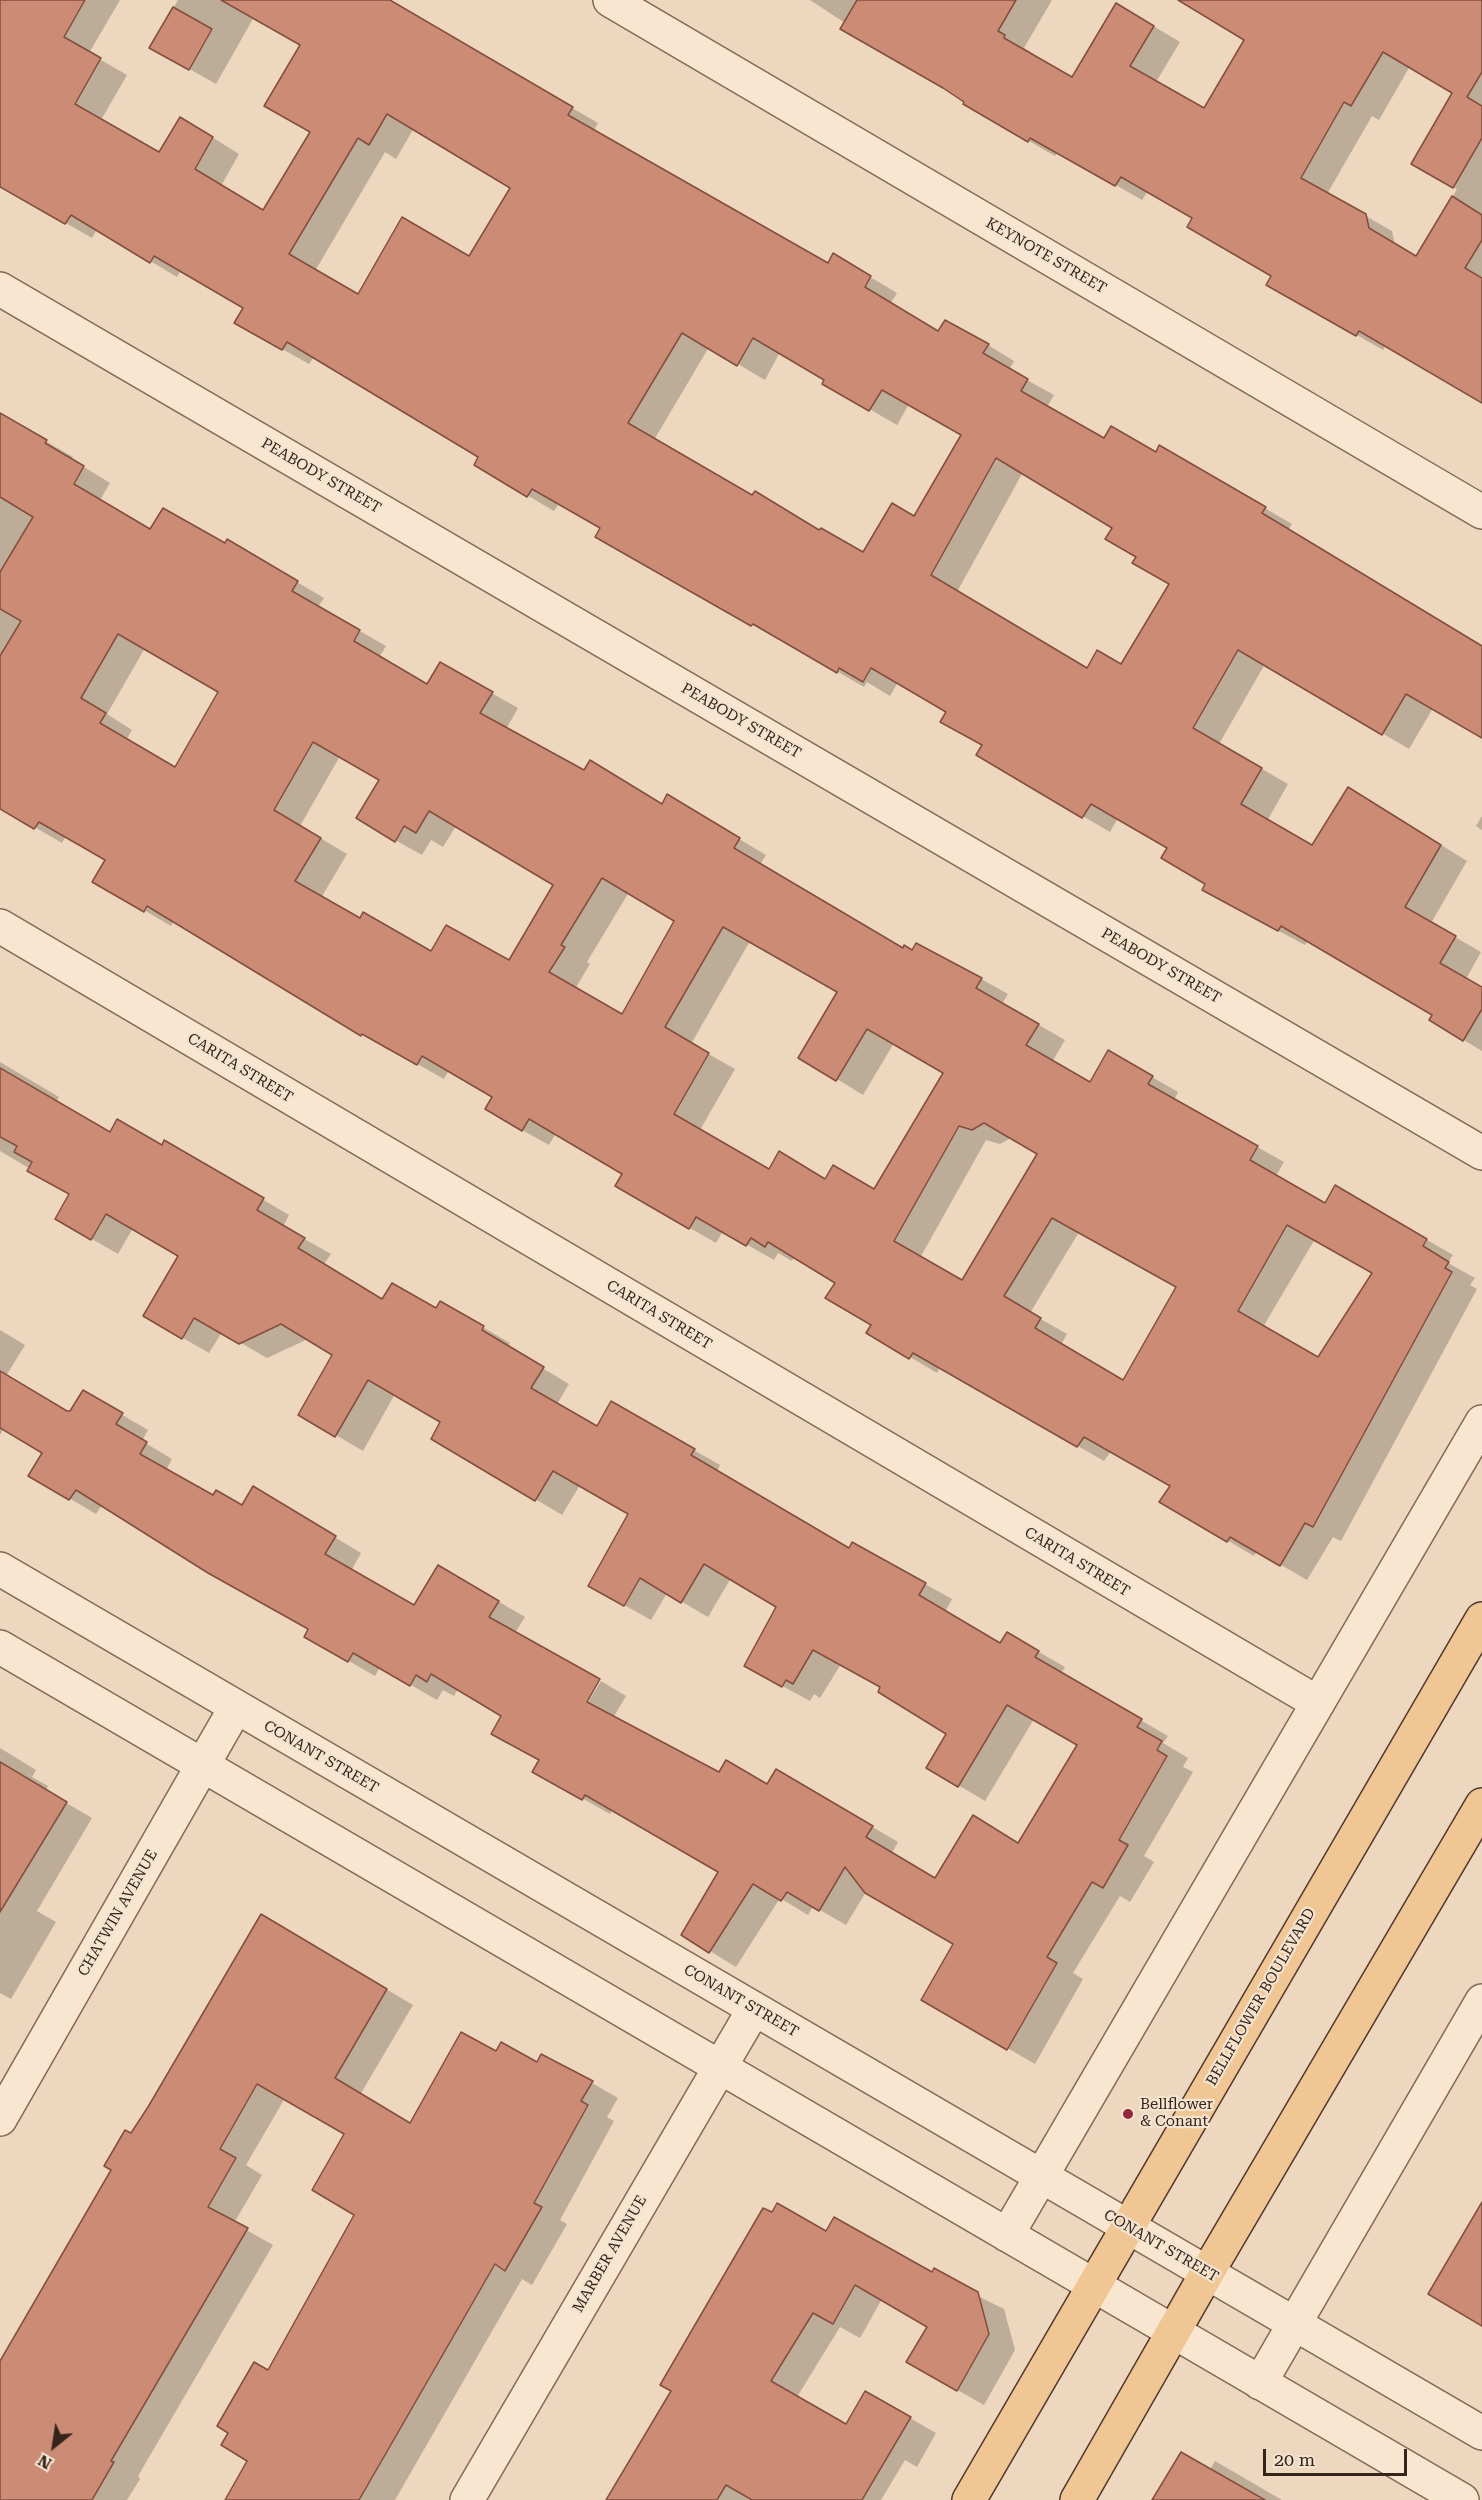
<!DOCTYPE html>
<style>
body{margin:0}
#map{position:relative;width:1482px;height:2500px;overflow:hidden;background:#edd7be;font-family:"Roboto Serif",serif}
canvas{display:block}
.north{position:absolute;left:24px;top:2416px;width:60px;height:60px;-webkit-text-stroke:4px #f4e3ce;paint-order:stroke;rotate:210deg;font-size:16px;font-weight:700;line-height:24px;text-align:center;color:#34241c}
.north::after{content:'';display:block;margin:auto;width:21px;height:27px;background:#34241c;clip-path:polygon(50% 0,100% 100%,50% 72%,0 100%)}
.scale{position:absolute;left:1263px;top:2449px;width:144px;height:27px;box-sizing:border-box;border:3px solid #34241c;border-top:0;padding-left:8px;font-size:18px;line-height:21px;white-space:nowrap;color:#34241c;-webkit-text-stroke:4px #f4e3ce;paint-order:stroke}
</style>
<div id="map">
<canvas width="1482" height="2500"></canvas>
<div class="north">N</div>
<div class="scale">20 m</div>
</div>
<script>
const c = document.querySelector('canvas').getContext('2d');
c.lineJoin = 'round';
function fillPath(path, color) {
  c.fillStyle = color;
  c.fill(path, 'evenodd');
}
function trace(path, color, width, dash) {
  c.strokeStyle = color;
  c.lineWidth = width;
  c.lineCap = dash ? 'butt' : 'round';
  c.setLineDash(dash || []);
  c.stroke(path);
}
function write(font, color, halo, rows, align = 'center') {
  c.font = font + ' "Roboto Serif",serif';
  c.lineWidth = 4.5;
  c.setLineDash([]);
  c.textBaseline = 'middle';
  c.strokeStyle = halo;
  c.fillStyle = color;
  for (const [text, x, y, turn = 0] of rows) {
    c.save();
    c.translate(x, y);
    c.rotate((+turn || 0) * Math.PI / 180);
    c.textAlign = isNaN(turn) ? turn : align;
    if (halo) c.strokeText(text, 0, 0);
    c.fillText(text, 0, 0);
    c.restore();
  }
}
fillPath(new Path2D(`
 M0,0H120L89,53L127,75L101,120L160,154L207,134L239,154L221,186L264,212L312,132L302,45L254,17L216,84L151,47L178,0H370L441,32L598,123L593,132L828,265L860,271L897,293L890,304L938,332L988,345L1014,361L1009,370L1054,395L1047,407L1105,440L1156,454L1160,447L1292,524L1288,530L1482,647V737L1433,708L1409,749L1265,664L1219,744L1288,784L1267,821L1312,847L1375,804L1467,861L1431,923L1481,952L1466,979L1482,989V1051L1431,1020L1434,1014L1308,941L1305,945L1230,905L1169,847L1118,818L1110,832L978,755L984,745L948,711L898,682L890,696L867,682L864,687L780,638L779,640L597,536L602,527L559,503L554,511L476,465L480,457L314,357L309,364L236,323L245,308L181,270L177,277L97,229L92,238L27,201L0,173ZM414,128L512,187L470,258L358,296L315,271L385,152L396,159ZM709,347L765,380L780,352L826,379L824,383L897,425L909,404L963,435L915,518L864,554L753,497L654,440ZM1023,472L1114,527L1138,556L1171,584L1122,666L1088,670L957,592Z
 M810,0H1052L1024,48L1031,52L1029,55L1072,79L1143,20L1180,42L1156,82L1204,110L1246,40L1210,0H1482V401L1386,345L1383,350L1268,284L1273,275L1194,217L1148,191L1142,200L1058,152L1055,156L965,104L966,102ZM1410,66L1454,93L1413,163L1457,189L1416,258L1395,245L1392,231L1327,194L1372,116L1379,120Z
 M4,417L73,457L71,459L110,483L100,500L151,531L225,545L227,541L324,598L318,607L386,646L379,658L428,686L440,664L518,708L506,729L585,772L663,805L694,812L766,855L760,865L903,949L981,979L1008,994L1002,1004L1065,1040L1052,1062L1090,1084L1109,1052L1178,1092L1174,1100L1284,1162L1276,1176L1325,1205L1336,1187L1453,1255L1448,1263L1475,1278L1470,1285L1477,1289L1341,1541L1333,1537L1307,1580L1257,1551L1254,1556L1162,1502L1172,1486L1111,1451L1104,1461L940,1367L937,1373L868,1332L873,1324L837,1283L794,1257L792,1261L778,1253L774,1260L723,1231L716,1243L617,1186L624,1174L556,1133L549,1145L522,1130L494,1096L449,1070L444,1079L389,1048L388,1050L174,921L171,926L95,881L107,860L66,836L62,843L0,807V422ZM145,648L220,692L176,769L126,740L132,730L107,714ZM340,756L381,780L395,840L422,855L431,840L443,847L456,826L555,885L510,962L431,953L321,898L347,854L300,826ZM629,892L676,921L622,1016L575,989L590,964L587,962ZM750,941L839,992L837,1079L863,1095L894,1043L945,1072L874,1191L769,1171L700,1130L735,1069L691,1044ZM1011,1138L1039,1153L962,1282L920,1258L986,1140L1000,1144ZM1079,1232L1178,1287L1123,1382L1061,1345L1067,1334L1030,1313ZM1315,1239L1374,1273L1318,1359L1263,1327Z
 M1482,816V830L1476,826Z
 M0,1062L59,1097L56,1102L110,1134L162,1147L165,1142L289,1215L283,1227L331,1254L324,1264L383,1300L437,1310L441,1303L510,1343L507,1347L569,1384L557,1404L597,1428L611,1403L720,1465L717,1472L850,1550L853,1544L952,1599L945,1612L1001,1645L1007,1634L1065,1667L1061,1674L1168,1736L1163,1743L1188,1758L1183,1767L1193,1772L1144,1856L1154,1862L1130,1902L1120,1896L1073,1973L1083,1979L1035,2064L923,1999L956,1943L866,1892L846,1925L813,1906L808,1915L780,1898L736,1967L710,1951L720,1872L612,1809L610,1814L534,1771L540,1760L503,1715L458,1689L454,1696L443,1690L437,1700L380,1667L375,1676L306,1636L310,1629L102,1505L96,1514L30,1475L44,1452L4,1428L0,1435V1330L25,1345L6,1376L67,1412L70,1413L83,1392L148,1430L142,1441L172,1459L166,1470L213,1497L243,1507L280,1504L361,1553L351,1571L415,1607L439,1567L525,1617L515,1633L582,1708L584,1709L601,1681L626,1696L613,1718L720,1774L768,1786L777,1771L898,1842L892,1853L936,1880L1019,1844L1079,1745L1034,1719L985,1801L958,1785L948,1733L882,1687L841,1664L820,1698L814,1694L810,1701L773,1681L778,1607L731,1578L708,1617L667,1593L651,1620L617,1601L630,1514L580,1485L562,1515L433,1438L442,1422L395,1394L363,1451L300,1414L334,1355L308,1339L267,1358L222,1332L209,1353L145,1316L180,1255L133,1228L118,1254L57,1219L71,1193L0,1151Z
 M0,1748L36,1770L32,1777L48,1786L46,1791L92,1818L37,1911L56,1922L11,1999L0,1993Z
 M262,1916L413,2005L360,2095L410,2125L496,2053L592,2083L618,2098L607,2117L614,2121L560,2220L567,2224L532,2285L522,2279L395,2500H227L250,2461L269,2372L356,2215L346,2134L285,2098L246,2165L262,2175L234,2223L273,2245L138,2476L140,2479L127,2500H0V2369L131,2135Z
 M827,2233L933,2274L1004,2309L1015,2350L984,2405L908,2362L929,2326L882,2299L860,2338L840,2327L797,2397L847,2426L866,2393L936,2433L917,2467L905,2460L881,2500H608Z
 M1215,2461L1282,2500H1154L1210,2470Z`), '#0003');
const building = new Path2D(`
 M0,0H85L64,37L101,58L75,104L159,152L180,117L213,137L195,169L263,210L310,132L264,106L300,45L221,0H390L573,107L568,115L828,263L833,253L871,276L865,287L938,331L945,320L989,344L983,353L1028,379L1021,391L1104,438L1111,426L1156,452L1159,445L1266,507L1262,513L1482,646V738L1406,694L1382,735L1238,650L1193,728L1262,768L1241,804L1312,845L1348,787L1441,845L1405,907L1456,936L1440,963L1482,987V1009L1463,1041L1429,1020L1432,1015L1281,926L1278,931L1202,890L1205,884L1161,858L1167,848L1091,804L1082,818L976,755L982,745L940,722L946,712L871,668L863,682L839,668L837,673L753,624L751,626L595,537L600,528L532,489L527,497L474,465L478,457L287,342L282,350L234,323L243,308L154,256L150,263L71,215L65,224L0,187ZM387,114L510,188L469,256L402,217L358,294L289,254L358,138L369,145ZM682,333L737,366L753,338L824,380L822,384L869,411L882,390L961,435L914,516L892,503L863,552L821,528L819,530L755,491L752,495L628,423ZM996,458L1112,528L1105,539L1136,557L1132,563L1169,584L1121,664L1097,650L1087,668L931,575Z
 M857,0H1016L998,31L1005,35L1004,38L1072,77L1116,3L1154,26L1130,66L1204,108L1244,40L1178,0H1482V72L1467,97L1482,106V138L1453,188L1411,164L1452,93L1383,52L1351,106L1344,102L1301,178L1366,214L1369,228L1416,256L1452,196L1482,215V240L1465,268L1482,278V403L1359,331L1356,336L1266,285L1271,276L1187,227L1192,218L1121,177L1115,186L1030,138L1028,142L963,104L964,102L943,88L840,29Z
 M173,7L212,29L189,70L149,48Z
 M0,413L47,440L45,443L84,466L74,484L150,529L163,508L225,543L227,539L298,581L292,591L360,630L354,641L427,684L440,662L493,692L480,713L584,770L590,760L662,804L667,794L740,838L734,848L903,948L904,945L912,950L916,943L982,978L976,988L1039,1024L1026,1045L1090,1082L1108,1050L1153,1076L1148,1084L1258,1146L1250,1160L1325,1203L1335,1185L1427,1239L1423,1246L1449,1262L1445,1268L1452,1272L1313,1527L1305,1523L1280,1566L1230,1537L1227,1542L1159,1502L1170,1486L1084,1437L1077,1447L913,1353L909,1359L866,1333L871,1325L825,1298L835,1283L768,1242L765,1247L751,1238L746,1246L696,1217L689,1229L615,1186L622,1174L529,1119L522,1131L485,1109L492,1097L422,1056L417,1065L362,1034L361,1036L147,906L144,912L92,882L105,860L39,822L34,829L0,809V656L21,621L0,609V572L33,517L0,497ZM118,634L218,692L175,767L100,723L106,713L81,698ZM313,742L379,780L356,818L395,842L404,826L416,833L429,811L553,885L509,960L446,925L431,951L363,912L360,918L295,881L321,838L274,810ZM602,878L674,921L622,1014L549,972L565,947L561,945ZM723,927L837,992L798,1058L836,1081L867,1029L943,1073L874,1189L833,1165L825,1179L779,1151L769,1169L674,1114L709,1053L665,1027ZM984,1123L1037,1154L962,1280L894,1241L959,1126L972,1130ZM1052,1218L1176,1287L1123,1380L1035,1328L1041,1318L1004,1296ZM1287,1225L1372,1273L1318,1357L1238,1311Z
 M0,1068L110,1132L117,1119L162,1145L164,1140L264,1198L257,1210L305,1238L298,1248L382,1299L392,1283L436,1308L440,1301L484,1326L482,1330L544,1367L531,1388L597,1426L611,1401L695,1449L691,1455L849,1548L852,1542L926,1583L919,1595L1000,1643L1007,1632L1039,1651L1035,1657L1142,1719L1137,1727L1162,1741L1157,1750L1167,1756L1119,1840L1128,1845L1103,1888L1092,1882L1047,1957L1057,1963L1007,2050L921,2000L953,1944L865,1893L845,1867L819,1911L787,1892L781,1901L753,1884L709,1953L681,1935L718,1872L585,1795L582,1800L532,1772L539,1760L491,1734L501,1716L431,1674L427,1682L416,1675L410,1686L353,1653L348,1662L304,1637L308,1629L208,1573L76,1490L69,1500L28,1476L42,1453L0,1428V1371L67,1411H70L83,1390L123,1413L116,1424L147,1442L140,1454L213,1495L216,1490L242,1505L253,1486L336,1536L325,1554L414,1605L438,1565L499,1601L489,1617L600,1679L587,1702L719,1772L726,1760L767,1784L776,1769L873,1826L866,1837L935,1878L973,1815L1018,1843L1077,1745L1007,1705L958,1787L926,1768L946,1734L878,1692L880,1687L813,1650L793,1684L786,1680L782,1687L744,1666L776,1607L704,1564L681,1603L640,1578L624,1606L588,1586L628,1514L553,1471L535,1501L431,1439L440,1422L368,1380L335,1437L298,1415L332,1355L281,1324L239,1344L194,1318L182,1339L143,1316L178,1256L106,1214L91,1240L55,1219L69,1194L27,1171L32,1162L14,1152L17,1146L0,1137Z
 M0,1762L67,1802L0,1912Z
 M261,1914L387,1989L335,2078L410,2123L461,2032L496,2051L501,2042L537,2062L541,2054L593,2081L581,2101L588,2105L534,2203L542,2207L505,2271L495,2264L359,2500H225L247,2461L221,2445L228,2433L217,2426L254,2362L268,2370L354,2215L312,2190L344,2134L257,2084L220,2149L236,2158L208,2207L248,2228L111,2461L114,2462L92,2500H0V2361L111,2170L104,2166L125,2130L131,2133L148,2107Z
 M1482,2202V2326L1428,2294Z
 M777,2203L826,2231L834,2217L932,2272L934,2268L978,2292L989,2334L957,2391L906,2362L927,2327L855,2285L833,2324L813,2313L771,2381L846,2424L865,2391L911,2417L862,2500H752L726,2485L717,2500H606L671,2391L660,2385L763,2208L772,2212Z
 M1181,2452L1265,2500H1152Z`);
fillPath(building, '#cb8b74');
trace(building, '#834e3e', 1.5);
const minor = new Path2D(`
 M610,0L1482,512
 M0,289L1482,1153
 M0,926L1318,1703
 M0,1569L1482,2433
 M0,1647L1462,2500
 M0,2119L236,1707
 M1007,2235L1482,1422
 M1260,2383L1482,2001
 M467,2500L754,2009`);
const major = new Path2D(`
 M969,2500L1482,1619
 M1077,2500L1207,2273L1482,1805`);
trace(minor, '#856857', 36);
trace(major, '#52382c', 36);
trace(minor, '#f8e6d1', 33);
trace(major, '#f1c695', 33);
for (const [x, y, r, color] of [
 [1128,2114,6,"#93283a"]
]) {
  const dot = new Path2D();
  dot.arc(x, y, r, 0, 2 * Math.PI);
  c.fillStyle = color;
  c.fill(dot);
  trace(dot, '#f4e3ce', 2);
}
write('15px', '#34241c', '#f4e3ce', [
 ["KEYNOTE STREET",1046,256,30],
 ["PEABODY STREET",321,476,30],
 ["PEABODY STREET",741,721,30],
 ["PEABODY STREET",1161,966,30],
 ["CARITA STREET",240,1068,31],
 ["CARITA STREET",659,1315,31],
 ["CARITA STREET",1077,1562,31],
 ["CONANT STREET",321,1757,30],
 ["CHATWIN AVENUE",118,1913,-60],
 ["BELLFLOWER BOULEVARD",1261,1997,-60],
 ["CONANT STREET",741,2001,30],
 ["CONANT STREET",1161,2246,30],
 ["MARBER AVENUE",610,2254,-60]
]);
write('15px', '#34241c', '#f4e3ce', [
 ["Bellflower",1140,2105],
 ["& Conant",1140,2122]
], 'left');
</script>
